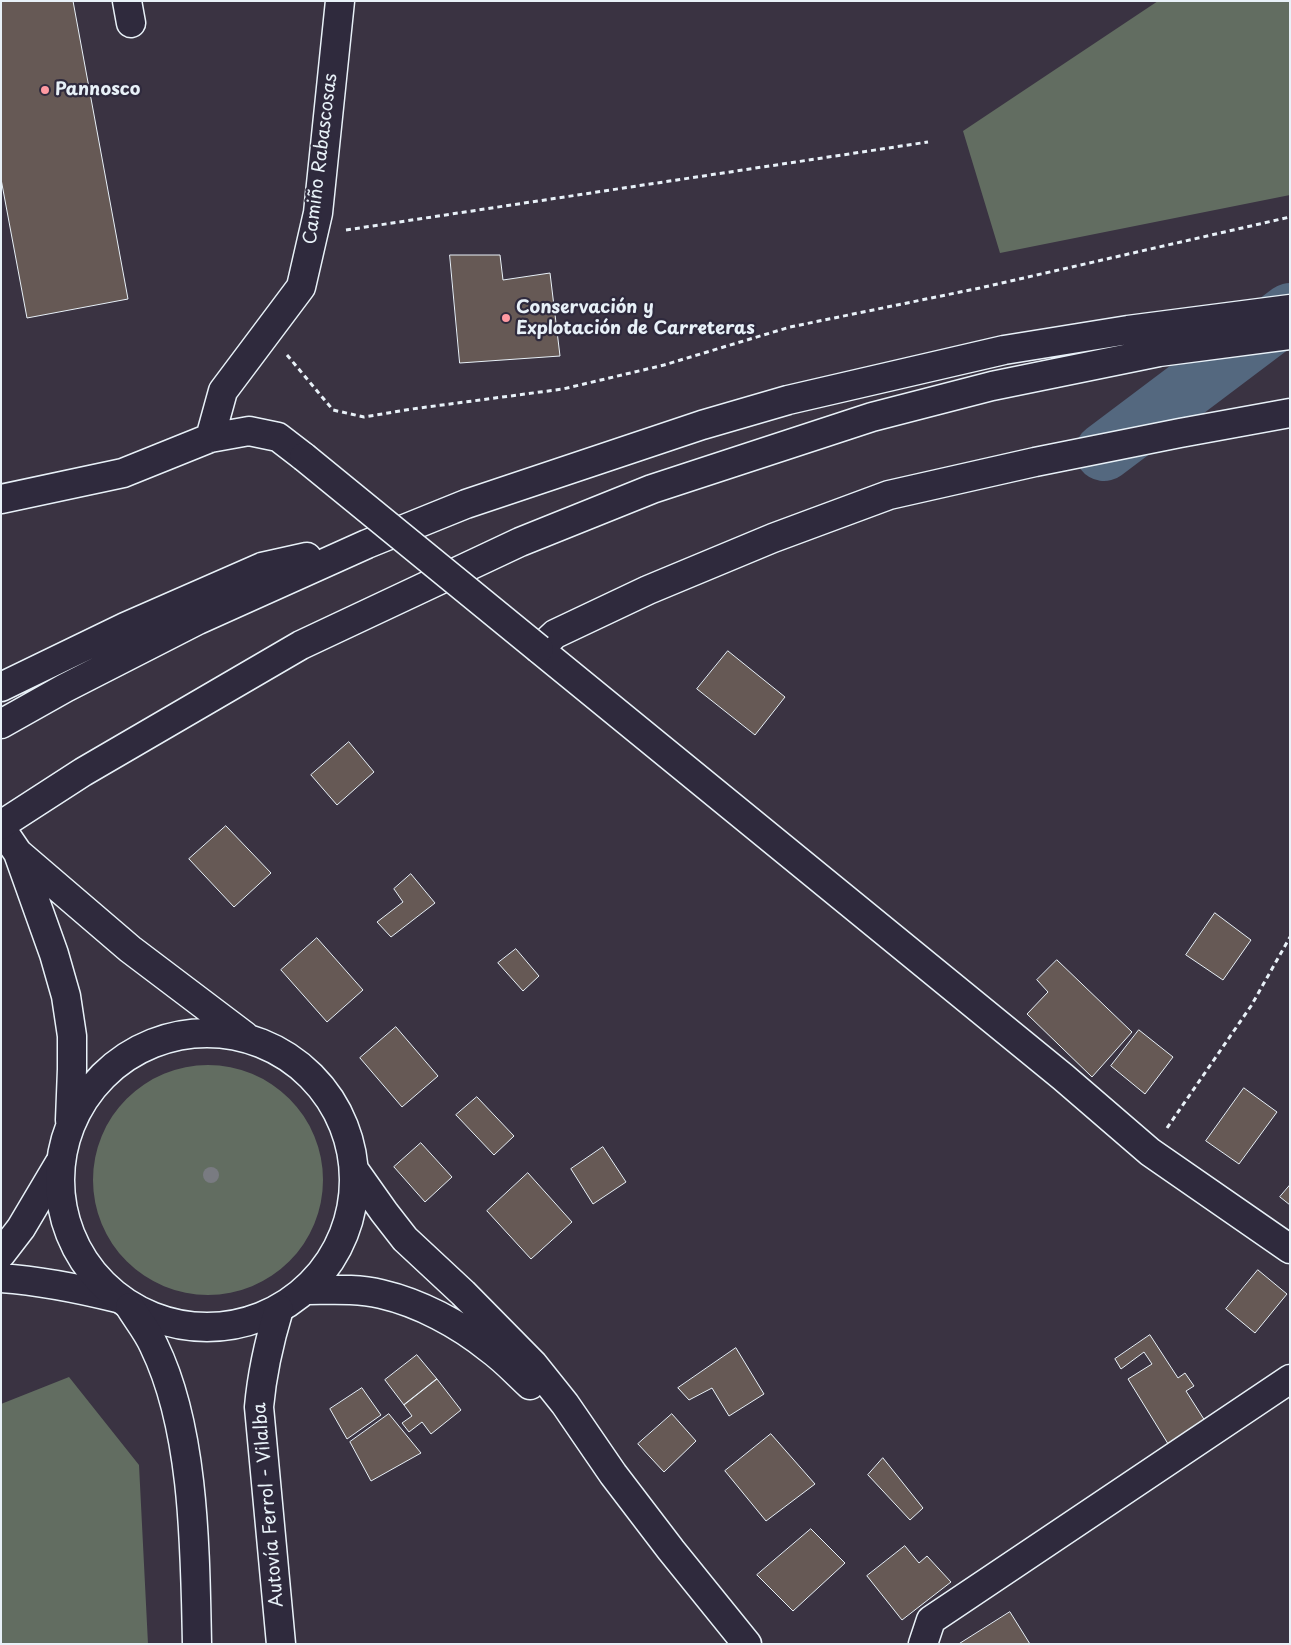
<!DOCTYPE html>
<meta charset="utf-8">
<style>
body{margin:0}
#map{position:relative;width:1291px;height:1645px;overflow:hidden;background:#3a3342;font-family:"Playpen Sans",sans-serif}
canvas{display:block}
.frame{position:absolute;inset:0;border:2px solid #e8f1f8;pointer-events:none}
</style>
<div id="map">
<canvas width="1291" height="1645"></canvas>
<div class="frame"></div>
</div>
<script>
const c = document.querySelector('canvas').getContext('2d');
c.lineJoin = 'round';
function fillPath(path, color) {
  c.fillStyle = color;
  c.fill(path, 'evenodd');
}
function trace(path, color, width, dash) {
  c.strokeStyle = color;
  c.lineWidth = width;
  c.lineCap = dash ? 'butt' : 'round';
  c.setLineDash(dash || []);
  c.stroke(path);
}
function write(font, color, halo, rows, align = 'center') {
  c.font = font + ' "Playpen Sans",sans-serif';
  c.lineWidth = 4.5;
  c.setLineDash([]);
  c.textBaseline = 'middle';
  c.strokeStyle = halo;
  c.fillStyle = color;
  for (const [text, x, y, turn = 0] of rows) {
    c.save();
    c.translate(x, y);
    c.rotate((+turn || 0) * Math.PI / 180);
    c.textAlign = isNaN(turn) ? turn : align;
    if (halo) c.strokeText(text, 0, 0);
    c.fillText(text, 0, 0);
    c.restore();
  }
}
fillPath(new Path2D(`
 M1158,1H1290V195L1000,253L963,131Z
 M93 1180a115 115 0 1 1 230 0a115 115 0 1 1-230 0Z
 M69,1377L139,1465L148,1644H1V1404Z`), '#626d61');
trace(new Path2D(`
 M1104,452L1290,312`), '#54687f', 58);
const building = new Path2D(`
 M1,1H73L128,299L27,318L1,179Z
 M450,255H500L503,280L550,273L560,356L460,363Z
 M728,651L785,697L755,735L697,689Z
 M349,742L374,772L337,805L311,775Z
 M226,826L271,873L234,907L189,859Z
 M411,874L435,903L391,937L377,922L403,902L394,889Z
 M1215,913L1251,940L1223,980L1186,955Z
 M317,938L363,990L327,1022L281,970Z
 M516,949L539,976L523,991L498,963Z
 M1057,960L1132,1032L1092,1077L1027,1014L1048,992L1037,980Z
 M396,1027L438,1076L402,1107L360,1058Z
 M1139,1030L1173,1057L1145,1094L1111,1066Z
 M1244,1088L1277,1112L1239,1164L1206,1141Z
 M477,1097L514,1136L494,1155L456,1115Z
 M421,1143L452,1177L425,1202L394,1167Z
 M603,1147L626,1182L593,1204L571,1169Z
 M528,1173L572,1222L531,1259L487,1211Z
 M1290,1185V1205L1280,1197Z
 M1258,1270L1287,1294L1255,1333L1226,1309Z
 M1150,1335L1178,1378L1185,1373L1194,1386L1186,1391L1207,1424L1170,1447L1128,1379L1152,1364L1144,1352L1121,1369L1115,1359Z
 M736,1348L764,1394L729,1416L712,1388L689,1400L678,1388Z
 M417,1355L437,1379L404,1405L385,1380Z
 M437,1379L461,1410L431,1434L422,1422L409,1432L402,1423L412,1416L404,1405Z
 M362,1388L381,1415L347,1439L330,1409Z
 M389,1414L421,1453L371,1481L350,1442Z
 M672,1414L696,1441L664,1472L638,1444Z
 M771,1434L815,1484L766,1521L725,1471Z
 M883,1458L923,1508L910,1520L868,1475Z
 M811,1529L845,1563L793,1611L757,1575Z
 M905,1546L919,1563L927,1556L951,1582L902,1620L867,1576Z
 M1010,1612L1030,1644H959Z`);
fillPath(building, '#665955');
trace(building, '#e8f1f8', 1);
const minor = new Path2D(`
 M127,1L131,23
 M1290,413L1180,433L1035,462L889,495L773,538L648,590L555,634L539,649L1063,1077L1150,1152L1290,1249
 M210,438L223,391L301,287L318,213L340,1
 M1,499L123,473L210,438L249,431L278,437L304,457
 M1,1254L21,1228L59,1164
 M1,1278C42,1281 77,1288 117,1298
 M923,1644L931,1620L1290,1379`);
const major = new Path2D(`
 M1,828L18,853L54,954L66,996L72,1036V1069L70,1120
 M18,853L130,949L245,1036
 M60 1180a147 147 0 1 1 294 0a147 147 0 1 1-294 0Z
 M355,1171L384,1212L405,1239L463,1293L533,1364L565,1404L613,1474L671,1550L747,1644
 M305,1290C330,1290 356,1288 381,1294C420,1303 459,1324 490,1349C504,1359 517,1373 530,1385`);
const highway = new Path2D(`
 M1,687L125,627L262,567L307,557
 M1,724L65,688L198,620L367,544L466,504L702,425L788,400L1004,350L1128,330L1290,309
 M1,825L83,772L301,645L520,542L652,489L872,417L992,386L1159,352L1290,335
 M130,1307C138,1320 148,1332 154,1346C195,1430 195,1551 197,1644
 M279,1309C269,1342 262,1373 259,1407L281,1644`);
trace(minor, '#e8f1f8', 31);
trace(major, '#e8f1f8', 31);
trace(highway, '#e8f1f8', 31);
trace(new Path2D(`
 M346,230L928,142
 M287,355L333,410L364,417L412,409L563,389L664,365L790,327L980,288L1290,217
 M1167,1128L1251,1006L1290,937`), '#e8f1f8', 3, [5, 4]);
trace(minor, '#2f2a3d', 28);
trace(major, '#2f2a3d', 28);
trace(highway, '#2f2a3d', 28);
const minorBridge = new Path2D(`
 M304,457L539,649`);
trace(minorBridge, '#e8f1f8', 31, []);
trace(minorBridge, '#2f2a3d', 28);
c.fillStyle = '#797b81';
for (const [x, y] of [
 [211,1175]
]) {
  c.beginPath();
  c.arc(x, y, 8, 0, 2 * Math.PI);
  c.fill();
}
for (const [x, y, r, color] of [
 [45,90,5,"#ff9aa2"],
 [506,318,5,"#ff9aa2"]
]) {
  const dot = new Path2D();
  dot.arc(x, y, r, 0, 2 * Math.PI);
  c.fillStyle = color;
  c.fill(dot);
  trace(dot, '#2f2a3d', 2);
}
write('bold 18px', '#e8f1f8', '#2f2a3d', [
 ["Pannosco",55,90],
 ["Conservación y",516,308],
 ["Explotación de Carreteras",516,329]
], 'left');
write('18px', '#e8f1f8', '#2f2a3d', [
 ["Camiño Rabascosas",321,159,-83],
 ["Autovía Ferrol - Vilalba",269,1505,-95]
]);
</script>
